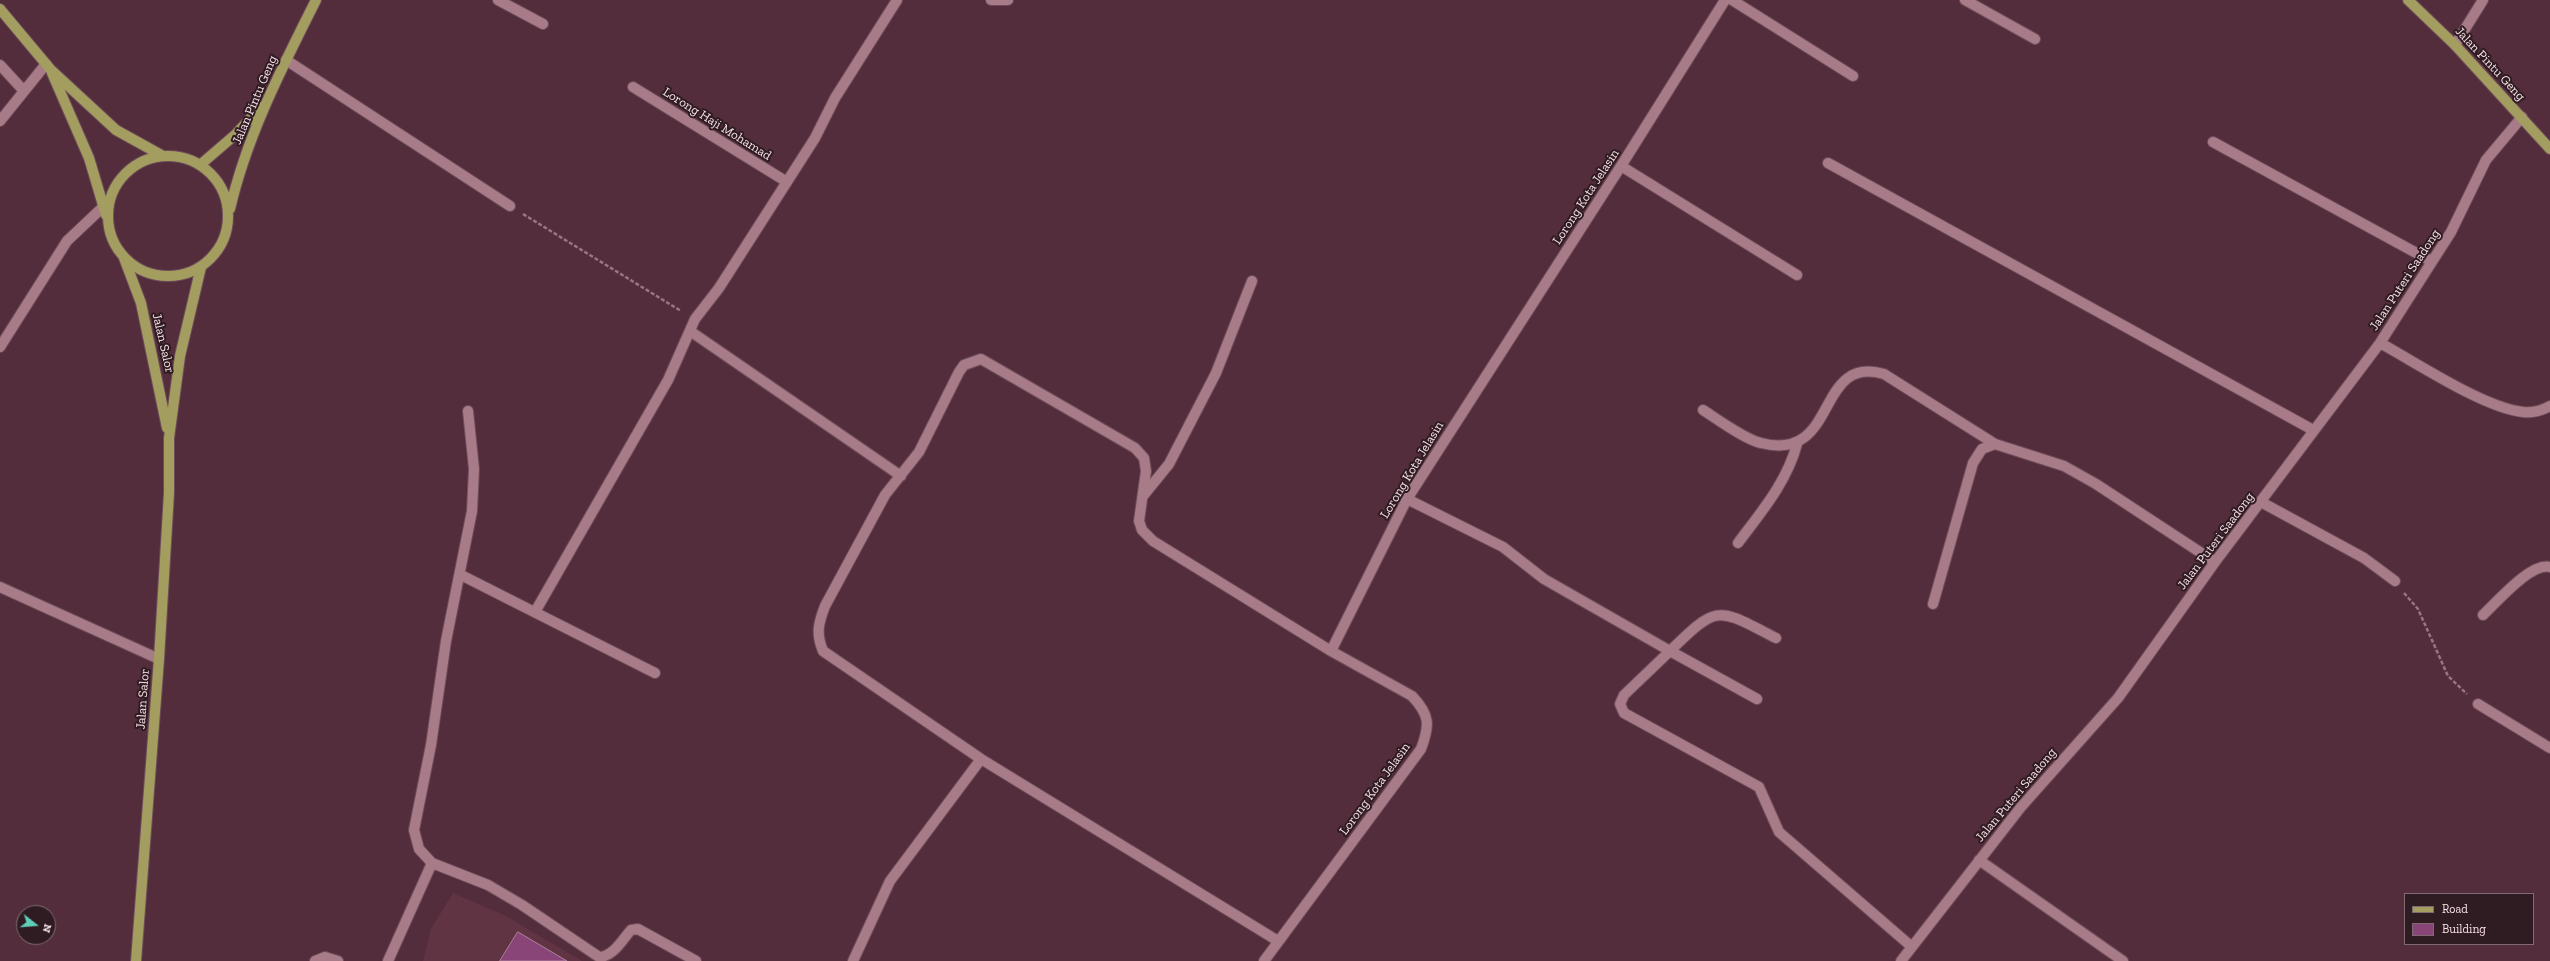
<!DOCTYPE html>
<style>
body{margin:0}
#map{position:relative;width:2550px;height:961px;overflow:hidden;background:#532d3b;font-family:"Zilla Slab",serif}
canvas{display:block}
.legend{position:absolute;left:2404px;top:893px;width:130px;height:52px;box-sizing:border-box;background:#2e1c22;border:1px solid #7f6a71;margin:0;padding:5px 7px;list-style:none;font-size:12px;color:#f9e0e7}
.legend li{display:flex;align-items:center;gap:8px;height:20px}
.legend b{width:20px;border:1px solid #7f6a71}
.north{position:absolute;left:16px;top:905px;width:40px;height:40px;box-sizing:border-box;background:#2e1c22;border:1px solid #7f6a71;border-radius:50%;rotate:107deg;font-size:11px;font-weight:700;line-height:16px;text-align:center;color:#f9e0e7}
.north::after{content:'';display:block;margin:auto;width:14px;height:18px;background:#5eceb7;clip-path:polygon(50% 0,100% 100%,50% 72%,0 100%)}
</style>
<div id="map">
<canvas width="2550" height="961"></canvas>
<ul class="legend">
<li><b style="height:5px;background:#a39d60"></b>Road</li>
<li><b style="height:11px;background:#8a4578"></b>Building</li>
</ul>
<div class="north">N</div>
</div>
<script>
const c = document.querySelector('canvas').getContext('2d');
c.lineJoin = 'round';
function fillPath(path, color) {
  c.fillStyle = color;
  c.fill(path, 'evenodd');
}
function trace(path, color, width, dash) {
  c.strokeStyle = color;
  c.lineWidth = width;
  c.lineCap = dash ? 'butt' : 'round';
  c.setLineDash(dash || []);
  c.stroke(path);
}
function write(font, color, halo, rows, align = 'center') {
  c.font = font + ' "Zilla Slab",serif';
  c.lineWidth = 4;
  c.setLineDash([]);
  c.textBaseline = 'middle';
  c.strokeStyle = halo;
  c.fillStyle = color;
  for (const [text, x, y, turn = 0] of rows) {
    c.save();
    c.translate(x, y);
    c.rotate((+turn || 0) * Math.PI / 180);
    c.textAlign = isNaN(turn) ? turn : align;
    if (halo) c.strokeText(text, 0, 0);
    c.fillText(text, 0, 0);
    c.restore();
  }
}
fillPath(new Path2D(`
 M453,893L506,916L582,961H423L431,929Z`), '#613444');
const building = new Path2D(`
 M518,932L567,961H500Z`);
fillPath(building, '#8a4578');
trace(building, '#aa849e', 1);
const minor = new Path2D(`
 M498,0L543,24
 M991,0H1008
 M1732,0L1853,76
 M1965,0L2035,39
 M2455,45L2483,0
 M286,60L510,206
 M0,65L24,91
 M633,87L787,182
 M0,121L46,64
 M2213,142L2431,261
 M1828,163L2313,430
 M1621,166L1797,275
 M690,331L901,476
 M2380,343C2417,363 2484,408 2523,412C2533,413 2541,411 2550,406
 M0,347L67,241L103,207
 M1703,410C1717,419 1746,440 1761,443C1840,463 1814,354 1884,374L1995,444
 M468,411L474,469L472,511L446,641L431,745L414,830L419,849L432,863L488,885L522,905L599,957C613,957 622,940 631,930L638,929L696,961
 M1143,496L1169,464L1216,373L1252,281
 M1407,499L1503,547L1544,579L1670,651L1624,695L1620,704L1624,713L1759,787L1779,832L1912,947
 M2261,502L2364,558L2395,581
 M1738,543C1761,512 1787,482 1797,444
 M461,575L655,673
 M0,587L159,659
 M1933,604L1973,463L1982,449L1995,444L2064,466L2096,484L2215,562
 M535,612L668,380L695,319L719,288L815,138L835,98L897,0
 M2483,615C2497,602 2531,562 2550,567
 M1757,699L1670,651C1719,603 1717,608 1776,638
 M2478,704L2550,748
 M1979,860L2123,961
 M1278,941L981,759L823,651C816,634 818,624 825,606L885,495L919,452L959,372L964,365L981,359L1135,448L1144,458L1146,471L1139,521L1142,530L1153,541L1331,651
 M315,961L325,957L338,961
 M388,961L432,863
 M853,961L890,881L981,759
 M1264,961L1421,749C1430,725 1430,715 1412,696L1331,651L1407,499L1621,166L1725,0
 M1901,961L2021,807L2118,698L2215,562L2380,343L2451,232L2486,160L2522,117`);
const major = new Path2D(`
 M2408,0L2455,45L2550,149
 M0,9L51,70L116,130L163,156
 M52,73L89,158L106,215
 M108 216a60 60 0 1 1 120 0a60 60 0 1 1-120 0Z
 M200,165L236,134L261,107
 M230,209C247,135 282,68 316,0
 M124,258L141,303L167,428
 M136,961L159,659L169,493V438L180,356L201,267`);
trace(minor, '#6e4d59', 12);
trace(major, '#6e4d59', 12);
trace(new Path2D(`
 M523,214L681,311
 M2404,593L2418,609L2448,676L2467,694`), '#977681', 2.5, [4, 2]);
trace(minor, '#a87b89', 10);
trace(major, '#a39d60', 10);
write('13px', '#f9e0e7', '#2e1c22', [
 ["Jalan Pintu Geng",2490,64,47],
 ["Jalan Pintu Geng",255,100,-67],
 ["Lorong Haji Mohamad",717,124,32],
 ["Lorong Kota Jelasin",1586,197,-57],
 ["Jalan Puteri Saadong",2405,280,-57],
 ["Jalan Salor",163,343,77],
 ["Lorong Kota Jelasin",1412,470,-59],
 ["Jalan Puteri Saadong",2216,541,-53],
 ["Jalan Salor",143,699,-86],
 ["Lorong Kota Jelasin",1375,789,-54],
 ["Jalan Puteri Saadong",2016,795,-50]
]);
</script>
